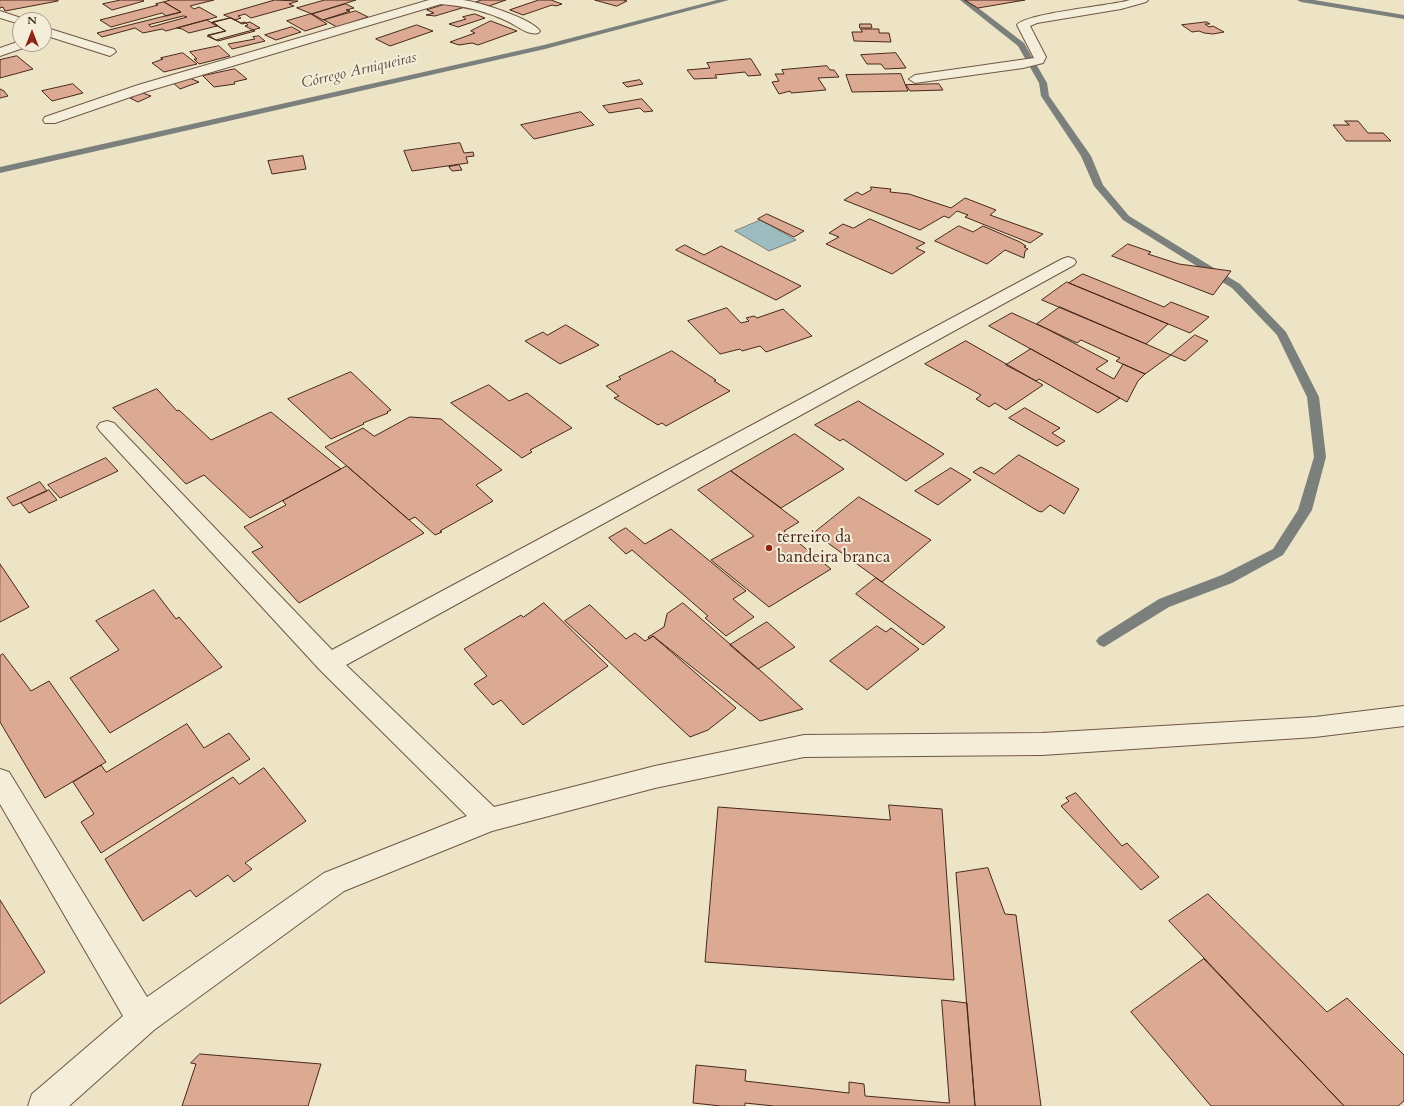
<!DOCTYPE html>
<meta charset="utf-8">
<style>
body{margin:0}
#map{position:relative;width:1404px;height:1106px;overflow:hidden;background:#ece4c5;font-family:Cardo,serif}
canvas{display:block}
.north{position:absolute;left:12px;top:12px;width:40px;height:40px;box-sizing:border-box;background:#f3edd9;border:1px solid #af9e8d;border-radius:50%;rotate:0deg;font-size:11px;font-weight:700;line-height:16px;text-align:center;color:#48271b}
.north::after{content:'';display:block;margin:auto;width:14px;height:18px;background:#8f2418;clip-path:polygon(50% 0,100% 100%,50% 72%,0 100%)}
</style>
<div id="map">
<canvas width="1404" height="1106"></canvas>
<div class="north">N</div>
</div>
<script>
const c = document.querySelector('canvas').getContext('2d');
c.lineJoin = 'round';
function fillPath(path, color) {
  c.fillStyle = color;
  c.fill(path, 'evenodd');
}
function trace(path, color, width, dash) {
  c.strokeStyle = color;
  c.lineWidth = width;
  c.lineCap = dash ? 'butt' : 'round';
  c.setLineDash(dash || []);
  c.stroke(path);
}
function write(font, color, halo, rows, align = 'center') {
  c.font = font + ' Cardo,serif';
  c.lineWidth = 4;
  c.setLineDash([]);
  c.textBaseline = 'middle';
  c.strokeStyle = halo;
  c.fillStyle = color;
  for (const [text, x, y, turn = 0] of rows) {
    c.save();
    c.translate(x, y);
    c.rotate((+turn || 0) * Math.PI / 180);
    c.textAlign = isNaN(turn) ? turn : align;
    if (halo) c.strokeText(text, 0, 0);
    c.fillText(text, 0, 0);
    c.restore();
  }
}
const water = new Path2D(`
 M761,220L796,240L769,251L735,231Z`);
fillPath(water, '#9dbcbf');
trace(water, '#7b807d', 1);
fillPath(new Path2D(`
 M717,0H729L545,49L0,173V167L544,45Z
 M960,0H968L1024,43L1047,83L1049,96L1091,156L1103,185L1129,216L1240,284L1286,332L1319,397L1326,457L1312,510L1283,555L1232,583L1169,607L1104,647L1099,645L1096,641L1099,637L1159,599L1222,575L1273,549L1298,510L1314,457L1307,397L1277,335L1232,288L1123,220L1094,186L1081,156L1041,96L1039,83L1018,46Z
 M1297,0H1314L1404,15V19L1301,2Z`), '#7b807d');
const building = new Path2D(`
 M0,0H58V1L5,11L3,7L0,8Z
 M121,0H142L144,1L112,10L103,4Z
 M171,0H214L190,6L194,9L199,7L217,17L166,31L162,29L143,33L135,28L102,37L97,33L181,12L164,2ZM184,16L187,17L151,27L149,25Z
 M275,0L298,1L289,4L294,6L251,18L245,14L238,16L241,18L235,20L224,15Z
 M325,0H356L312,14L297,8Z
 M482,0H506L489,6L476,2Z
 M539,0H551L562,4L556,6L552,5L523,15L510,10Z
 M595,0H623L627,1L617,6Z
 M965,0H1025L978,8Z
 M164,2L181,12L166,16L162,13L111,27L100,20L158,5L156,4Z
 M449,3L465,7L435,16L426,15L434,13L427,10Z
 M346,4L354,8L346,10L350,11L323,20L312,14Z
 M356,11L368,17L337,27L324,20Z
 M311,14L327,24L305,31L287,21Z
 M475,14L485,18L458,27L449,24L466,19L463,17Z
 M231,18L241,23L245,22L248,25L245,26L255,31L218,41L207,36L226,31L212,23Z
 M231,18L242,24L250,22L260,28L216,40L208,35L225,31L213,22Z
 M207,20L217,26L189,33L182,29L177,28Z
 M491,21L517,31L478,45L472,43L459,45L450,42L475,33L471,31Z
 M1207,22L1210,24H1205L1209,27L1213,26L1224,32L1213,34L1204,33L1199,31L1192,32L1182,25Z
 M860,24H871L872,28H860Z
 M417,25L433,31L390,46L376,39Z
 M292,27L301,32L276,40L265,35Z
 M861,29H879V33H889L891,42L854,41L852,32H862Z
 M259,36L265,41L232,49L228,44L255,39L253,37Z
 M219,46L230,56L199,64L194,59H197L190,52Z
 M183,53L197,64L164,72L152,63L163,59L161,58Z
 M896,53L906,68L885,69L881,64H867L861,55Z
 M17,56L33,69L0,78V60Z
 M751,59L761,75L748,76L745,72L715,75L717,78L694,79L687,70L710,68L707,63Z
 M827,66L830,70H834L839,77L818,78L826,90L791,93L790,91L779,94L772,82L779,81L775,74H784L782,70Z
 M235,69L247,79L234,82L235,84L214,87L203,76Z
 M901,74L908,91L852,92L846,75Z
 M187,77L199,82L180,89L171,81Z
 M640,80L643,84L627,87L623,83Z
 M73,84L83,93L52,101L42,91Z
 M939,84L943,90L910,91L906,85Z
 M0,89L4,91L8,96L0,98Z
 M140,92L151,96L138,102L130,98L133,97L130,96Z
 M642,99L653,111L644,112L640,108L609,113L603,106Z
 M581,112L594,125L534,139L521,125Z
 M1345,121H1358L1368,133H1383L1391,141H1346L1333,125H1349Z
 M460,143L464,153L473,152L474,156L466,157L468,163L412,171L404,151Z
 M303,156L306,169L272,174L268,161Z
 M459,165L462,170L452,171L449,167Z
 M871,187L891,189L890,192L909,194L951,208L965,198L996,210L990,215L1043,234L1030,243L965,217L968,215L957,211L949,218L944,216L920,230L844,200L857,192L862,195L871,190Z
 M767,214L804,231L794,237L758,219Z
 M870,219L925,243L916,248L925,252L892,274L826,244L839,237L829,233L843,224L853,228Z
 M959,226L973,232L983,226L1020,242L1026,246L1024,247L1028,249L1025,251L1024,258L1005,250L987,264L935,241Z
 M1128,244L1151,252L1148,254L1179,264L1231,271L1213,295L1112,256Z
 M685,245L704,255L721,246L801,286L776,300L676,250Z
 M1083,274L1164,307L1171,302L1209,317L1190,333L1069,283Z
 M1067,282L1069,283L1168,324L1146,344L1042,300Z
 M1060,307L1146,344L1171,355L1145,374L1116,361L1120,358L1081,340L1077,343L1037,324Z
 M727,308L741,323L749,321L746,318L754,316L757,318L783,309L812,336L766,352L760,346L742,351L740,349L720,354L688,321Z
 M1012,313L1047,329L1108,361L1096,369L1114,379L1123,364L1145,374L1138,381L1127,402L989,326Z
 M566,325L599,345L560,364L525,341L543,332L547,335Z
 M1195,335L1208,341L1185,361L1171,355Z
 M966,341L1043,385L1006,410L995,403L989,407L976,399L981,395L925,364Z
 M1031,349L1120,398L1098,413L1039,379L1036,381L1006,365Z
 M672,351L716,380L714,381L730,391L666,426L662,423L658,425L614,398L619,396L606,386L621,379L619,377Z
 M351,372L391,410L387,412L388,413L363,423L364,424L331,439L288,399Z
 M489,385L509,401L527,393L572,428L530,450L532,452L522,458L451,403Z
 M157,389L177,411L179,410L211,440L271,412L341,469L250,518L204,475L186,484L113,408Z
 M859,401L860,402L944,454L906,481L843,439L840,441L815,425Z
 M1025,408L1060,428L1052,433L1065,441L1057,446L1009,418Z
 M410,417L441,419L502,470L476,485L493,501L440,531L442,532L435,535L415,517L409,520L325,447L363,428L374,436Z
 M795,434L844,469L781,508L731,471Z
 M1019,455L1079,489L1064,514L1050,505L1042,512L1038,511L973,472L981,467L994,474Z
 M106,458L118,471L60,498L48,485Z
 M347,466L424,533L299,603L252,552L263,547L244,527L286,505L283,501Z
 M951,468L971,480L938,505L915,491Z
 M731,471L799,522L784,531L831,569L769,607L711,560L754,536L698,490Z
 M40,482L47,491L13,506L7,498Z
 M49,490L57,500L29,513L21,503Z
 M859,497L931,540L882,582L814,533Z
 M626,528L645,544L671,529L746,591L733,599L754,617L726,636L705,618L708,616L632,550L626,554L609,538Z
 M0,564L29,607L0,622Z
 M876,578L882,582L945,627L923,645L856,594Z
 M154,590L176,619L179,617L222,667L110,733L70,678L119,650L96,621Z
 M544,603L608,666L523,725L501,700L493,705L474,684L487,676L464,649L521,615L523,617Z
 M683,603L770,679L803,709L760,721L653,636L649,639L648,637L664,627L667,614Z
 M590,605L626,639L635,633L645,641L653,636L736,708L708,730L690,737L565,621Z
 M767,622L795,647L758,669L730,645Z
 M877,626L886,632L891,628L919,649L867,690L830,661Z
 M3,654L31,691L49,681L106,762L45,798L0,722V656Z
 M187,724L204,748L229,733L250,759L101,853L81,822L94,814L73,782L101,765L106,772Z
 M264,768L306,821L245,863L252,869L234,882L228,875L196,897L190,890L143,921L105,859L233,777L239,784Z
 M1076,793L1122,846L1127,843L1159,877L1141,890L1061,806L1069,801L1066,798Z
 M889,805L942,809L954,980L705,962L718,807L890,820Z
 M988,868L1005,914L1016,915L1041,1106H975L956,873Z
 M1208,894L1327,1012L1347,998L1404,1055V1101L1398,1106H1344L1169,921Z
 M0,900L45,972L0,1004Z
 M1204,959L1344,1106H1211L1131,1012Z
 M942,1000L967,1003L975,1106H774L745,1103V1106H721L693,1103L696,1065L746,1070L745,1081L849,1093V1082L864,1084L865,1096L949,1103Z
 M200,1054L321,1064L308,1106H182L196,1064L191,1063Z`);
fillPath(building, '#dca992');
trace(building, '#48271b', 1);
const minor = new Path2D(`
 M429,0C440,0 452,0 463,0C479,2 531,18 540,31L538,33C528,36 516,25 507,21C486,11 464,6 441,4L148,91L55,123H45L43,120L45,117L138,85Z
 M1130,0H1148L1146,2L1121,9L1037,23L1030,26L1046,57L1043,63L1023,68L915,83L909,79L915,75L1034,58L1017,25C1026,13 1110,6 1130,0Z
 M0,11L24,19L25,20H20V24L0,18Z
 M44,27L114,49L116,52L110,56L44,35Z
 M20,41V44H28L26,47L0,56V48Z
 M1068,257L1074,259L1076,262L1074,265L346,665L494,807L655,766L804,735L1042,733L1315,717L1404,706V726L1315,737L1042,755L804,757L655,788L492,831L344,891L154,1030L69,1106H28L32,1094L123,1016L0,804V769L9,772L147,997L324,873L467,816L320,670L100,431L97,427L100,423L107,421L114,423L332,650L1062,259Z`);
trace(minor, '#715646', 2);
fillPath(minor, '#f3edd9');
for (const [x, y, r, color] of [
 [769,548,4,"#8f2418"]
]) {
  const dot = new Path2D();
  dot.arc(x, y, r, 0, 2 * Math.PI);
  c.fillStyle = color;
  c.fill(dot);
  trace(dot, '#f3edd9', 1.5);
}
write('italic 15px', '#5d4c44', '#f3edd9', [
 ["Córrego Arniqueiras",359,71,-13]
]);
write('17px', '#48271b', '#f3edd9', [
 ["terreiro da",777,538],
 ["bandeira branca",777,558]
], 'left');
</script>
